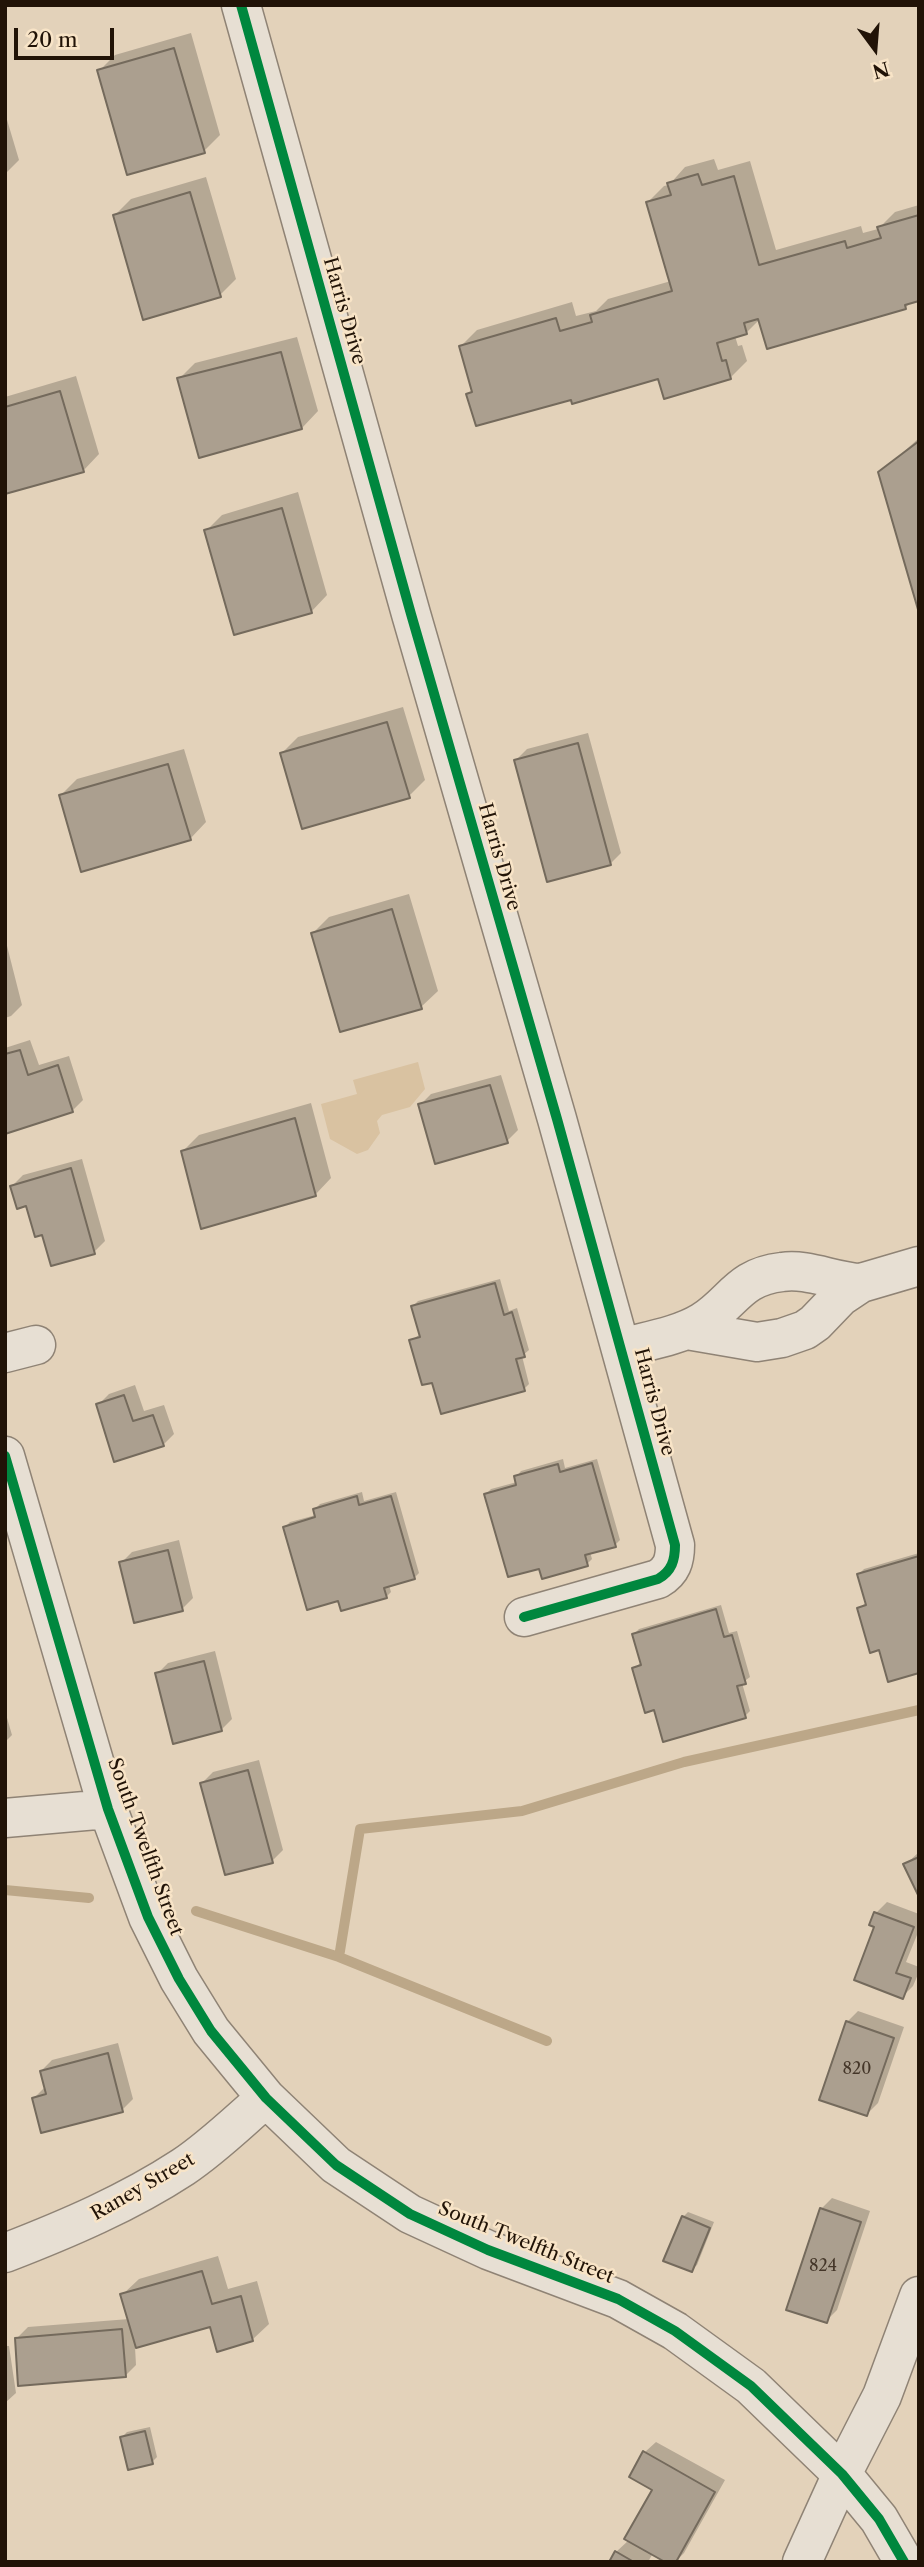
<!DOCTYPE html>
<style>
body{margin:0}
#map{position:relative;width:924px;height:2567px;overflow:hidden;background:#e3d2ba;font-family:"Libre Caslon Text",serif}
canvas{display:block}
.frame{position:absolute;inset:0;border:7px solid #211307;pointer-events:none}
.north{position:absolute;left:840px;top:14px;width:70px;height:70px;-webkit-text-stroke:5px #f8e4c7;paint-order:stroke;rotate:164deg;font-size:19px;font-weight:700;line-height:28px;text-align:center;color:#211307}
.north::after{content:'';display:block;margin:auto;width:24px;height:32px;background:#211307;clip-path:polygon(50% 0,100% 100%,50% 72%,0 100%)}
.scale{position:absolute;left:14px;top:28px;width:100px;height:32px;box-sizing:border-box;border:4px solid #211307;border-top:0;padding-left:9px;font-size:21px;line-height:24px;white-space:nowrap;color:#211307;-webkit-text-stroke:5px #f8e4c7;paint-order:stroke}
</style>
<div id="map">
<canvas width="924" height="2567"></canvas>
<div class="frame"></div>
<div class="north">N</div>
<div class="scale">20 m</div>
</div>
<script>
const c = document.querySelector('canvas').getContext('2d');
c.lineJoin = 'round';
function fillPath(path, color) {
  c.fillStyle = color;
  c.fill(path, 'evenodd');
}
function trace(path, color, width, dash) {
  c.strokeStyle = color;
  c.lineWidth = width;
  c.lineCap = dash ? 'butt' : 'round';
  c.setLineDash(dash || []);
  c.stroke(path);
}
function write(font, color, halo, rows, align = 'center') {
  c.font = font + ' "Libre Caslon Text",serif';
  c.lineWidth = 5;
  c.setLineDash([]);
  c.textBaseline = 'middle';
  c.strokeStyle = halo;
  c.fillStyle = color;
  for (const [text, x, y, turn = 0] of rows) {
    c.save();
    c.translate(x, y);
    c.rotate((+turn || 0) * Math.PI / 180);
    c.textAlign = isNaN(turn) ? turn : align;
    if (halo) c.strokeText(text, 0, 0);
    c.fillText(text, 0, 0);
    c.restore();
  }
}
fillPath(new Path2D(`
 M418,1062L425,1089L410,1107L382,1115L377,1121L380,1133L368,1150L357,1154L330,1139L321,1104L357,1094L353,1080Z`), '#d9c2a1');
fillPath(new Path2D(`
 M191,33L220,135L204,151L99,71L115,55Z
 M5,113L19,160L5,174Z
 M714,159L718,170L750,161L776,250L861,226L863,233L878,229L895,212L919,205V299L912,301L905,308L760,319L746,333L735,336L738,346L742,345L747,361L730,378L659,377L572,398L468,394L473,389L461,346L477,330L572,302L576,316L596,311L608,299L671,281L648,202L664,186L669,185L685,167Z
 M206,177L236,279L220,295L115,215L131,199Z
 M297,337L318,411L302,428L179,379L195,363Z
 M76,376L99,454L83,471L5,492V397Z
 M919,438V607L880,473Z
 M298,492L327,595L311,612L206,531L222,515Z
 M403,707L425,780L409,796L282,753L298,737Z
 M588,733L621,853L610,864L516,760L527,749Z
 M184,749L206,822L190,839L61,795L77,779Z
 M409,894L438,991L421,1007L341,1030L313,933L329,917Z
 M5,938L22,1005L11,1016L5,1018Z
 M30,1040L39,1065L69,1056L83,1100L72,1111L5,1132V1048Z
 M501,1075L518,1130L507,1141L420,1105L431,1094Z
 M311,1103L331,1178L315,1195L183,1151L199,1135Z
 M82,1159L105,1241L94,1252L43,1232L27,1204L12,1186L23,1175Z
 M500,1279L509,1311L517,1308L529,1350L522,1356L529,1384L524,1389L434,1381L411,1340L421,1334L413,1306L418,1301Z
 M135,1385L144,1411L164,1405L174,1434L163,1445L98,1405L109,1394Z
 M563,1459L565,1468L597,1459L620,1540L615,1545L590,1552L592,1559L587,1564L540,1566L486,1494L491,1489L517,1482L516,1477L521,1471Z
 M362,1492L364,1501L396,1492L419,1573L414,1578L389,1585L391,1592L386,1597L339,1599L285,1527L290,1522L316,1515L315,1509L320,1504Z
 M179,1540L193,1598L182,1609L121,1563L132,1552Z
 M919,1553V1671L880,1648L859,1608L867,1602L859,1574L864,1569Z
 M721,1605L729,1633L737,1631L750,1677L742,1683L750,1711L745,1716L655,1708L634,1668L642,1662L634,1634L639,1629Z
 M215,1651L232,1719L221,1730L157,1674L168,1663Z
 M5,1711L12,1735L5,1742Z
 M259,1760L283,1850L272,1861L202,1783L213,1772Z
 M919,1852V1893L905,1865Z
 M887,1902L919,1914V1930L906,1962L919,1967V1972L913,1986L902,1997L876,1926V1913Z
 M858,2011L904,2027L878,2103L867,2114L847,2022Z
 M118,2043L133,2099L122,2110L34,2098L46,2086L41,2071L52,2060Z
 M832,2198L870,2211L837,2310L826,2321L821,2209Z
 M688,2212L714,2222L697,2265L691,2270L683,2217Z
 M218,2256L228,2289L257,2281L269,2324L252,2340L211,2325L135,2347L136,2365L125,2376L17,2338L28,2327L129,2319L122,2295L139,2279Z
 M5,2346H9L16,2393L5,2403Z
 M150,2427L157,2457L152,2462L122,2437L127,2432Z
 M656,2442L725,2480L684,2553L675,2562L653,2553L648,2562H611L616,2552L629,2540L654,2490L645,2452Z`), '#0003');
trace(new Path2D(`
 M5,1890L89,1898
 M196,1911L339,1957L360,1829L522,1811L684,1762L919,1710
 M339,1957L547,2041`), '#bca788', 10);
const building = new Path2D(`
 M174,48L205,153L127,175L97,70Z
 M698,174L702,185L734,176L759,265L845,241L847,248L881,238L877,227L919,215V301L905,305L906,309L767,349L758,319L744,323L747,334L717,343L722,361L726,360L731,379L664,399L658,379L572,404L571,400L476,426L466,394L472,392L459,346L556,318L560,331L592,322L590,315L672,291L646,202L671,195L667,183Z
 M190,192L221,297L143,320L113,215Z
 M281,352L302,429L199,458L177,378Z
 M60,391L84,472L5,494V407Z
 M919,441V613L878,472Z
 M282,508L312,613L234,635L204,530Z
 M387,722L410,798L302,829L280,753Z
 M578,743L611,865L547,882L514,760Z
 M168,764L191,840L81,872L59,795Z
 M392,909L422,1009L340,1032L311,933Z
 M20,1050L28,1075L58,1065L73,1112L5,1134V1054Z
 M490,1085L508,1143L435,1164L418,1104Z
 M295,1118L316,1196L201,1229L181,1151Z
 M71,1168L95,1254L51,1266L42,1235L35,1237L26,1206L17,1209L10,1186Z
 M495,1283L504,1315L512,1312L525,1357L516,1359L525,1391L441,1414L432,1383L422,1385L409,1340L420,1337L411,1306Z
 M124,1395L133,1421L153,1415L164,1446L114,1462L96,1404Z
 M592,1463L616,1547L585,1555L588,1566L542,1579L539,1569L508,1577L484,1494L516,1485L514,1476L558,1464L560,1472Z
 M357,1496L359,1505L391,1496L415,1579L384,1588L387,1598L341,1611L338,1601L307,1610L283,1527L315,1517L313,1509Z
 M168,1550L183,1611L134,1623L119,1562Z
 M919,1556V1673L888,1682L879,1650L870,1653L857,1608L866,1605L857,1574Z
 M716,1609L724,1637L732,1635L746,1684L737,1686L746,1718L663,1742L654,1710L645,1713L632,1668L641,1665L632,1634Z
 M204,1661L222,1731L173,1744L155,1673Z
 M248,1770L273,1863L225,1875L200,1783Z
 M919,1857V1897L903,1864Z
 M874,1912L914,1927L896,1973L911,1978L903,1999L854,1980L874,1927L869,1925Z
 M846,2021L894,2038L867,2116L819,2100Z
 M108,2053L123,2112L41,2133L32,2098L46,2094L40,2071Z
 M820,2208L861,2222L827,2323L786,2310Z
 M682,2216L710,2228L692,2272L663,2261Z
 M202,2271L212,2304L241,2296L253,2341L217,2352L210,2327L136,2348L120,2294Z
 M122,2329L126,2377L18,2386L15,2338Z
 M145,2431L153,2464L128,2470L120,2437Z
 M643,2451L715,2492L676,2562H665L624,2539L652,2490L629,2477Z
 M615,2551L634,2562H609Z`);
fillPath(building, '#ab9f8f');
trace(building, '#746a5c', 2);
const street = new Path2D(`
 M241,5L411,614L557,1119L675,1545C675,1560 672,1571 658,1579L524,1617
 M687,1330L757,1342L782,1338L805,1330L815,1323L840,1297L861,1283L919,1266
 M621,1348C647,1341 679,1336 702,1322C734,1302 738,1277 782,1272C808,1268 834,1282 861,1283
 M5,1353L36,1345
 M5,1456L108,1809L148,1917L179,1979L211,2031L266,2098L336,2165L410,2214L488,2250L618,2299L675,2331L751,2386L842,2474L879,2519L904,2562
 M5,1818L108,1809
 M5,2253C67,2229 128,2203 183,2167C213,2147 239,2121 266,2098
 M802,2562L842,2474L882,2396L919,2296`);
trace(street, '#8f8375', 41);
trace(street, '#e7dfd3', 38);
trace(new Path2D(`
 M241,5L411,614L557,1119L675,1545C675,1560 672,1571 658,1579L524,1617
 M5,1456L108,1809L148,1917L179,1979L211,2031L266,2098L336,2165L410,2214L488,2250L618,2299L675,2331L751,2386L842,2474L879,2519L904,2562`), '#00873e', 10);
write('16px', '#443629', null, [
 ["820",857,2069],
 ["824",823,2266]
]);
write('19px', '#211307', '#f8e4c7', [
 ["Harris Drive",344,311,74],
 ["Harris Drive",499,857,74],
 ["Harris Drive",654,1402,75],
 ["South Twelfth Street",145,1847,70],
 ["Raney Street",143,2187,-30],
 ["South Twelfth Street",526,2243,22]
]);
</script>
